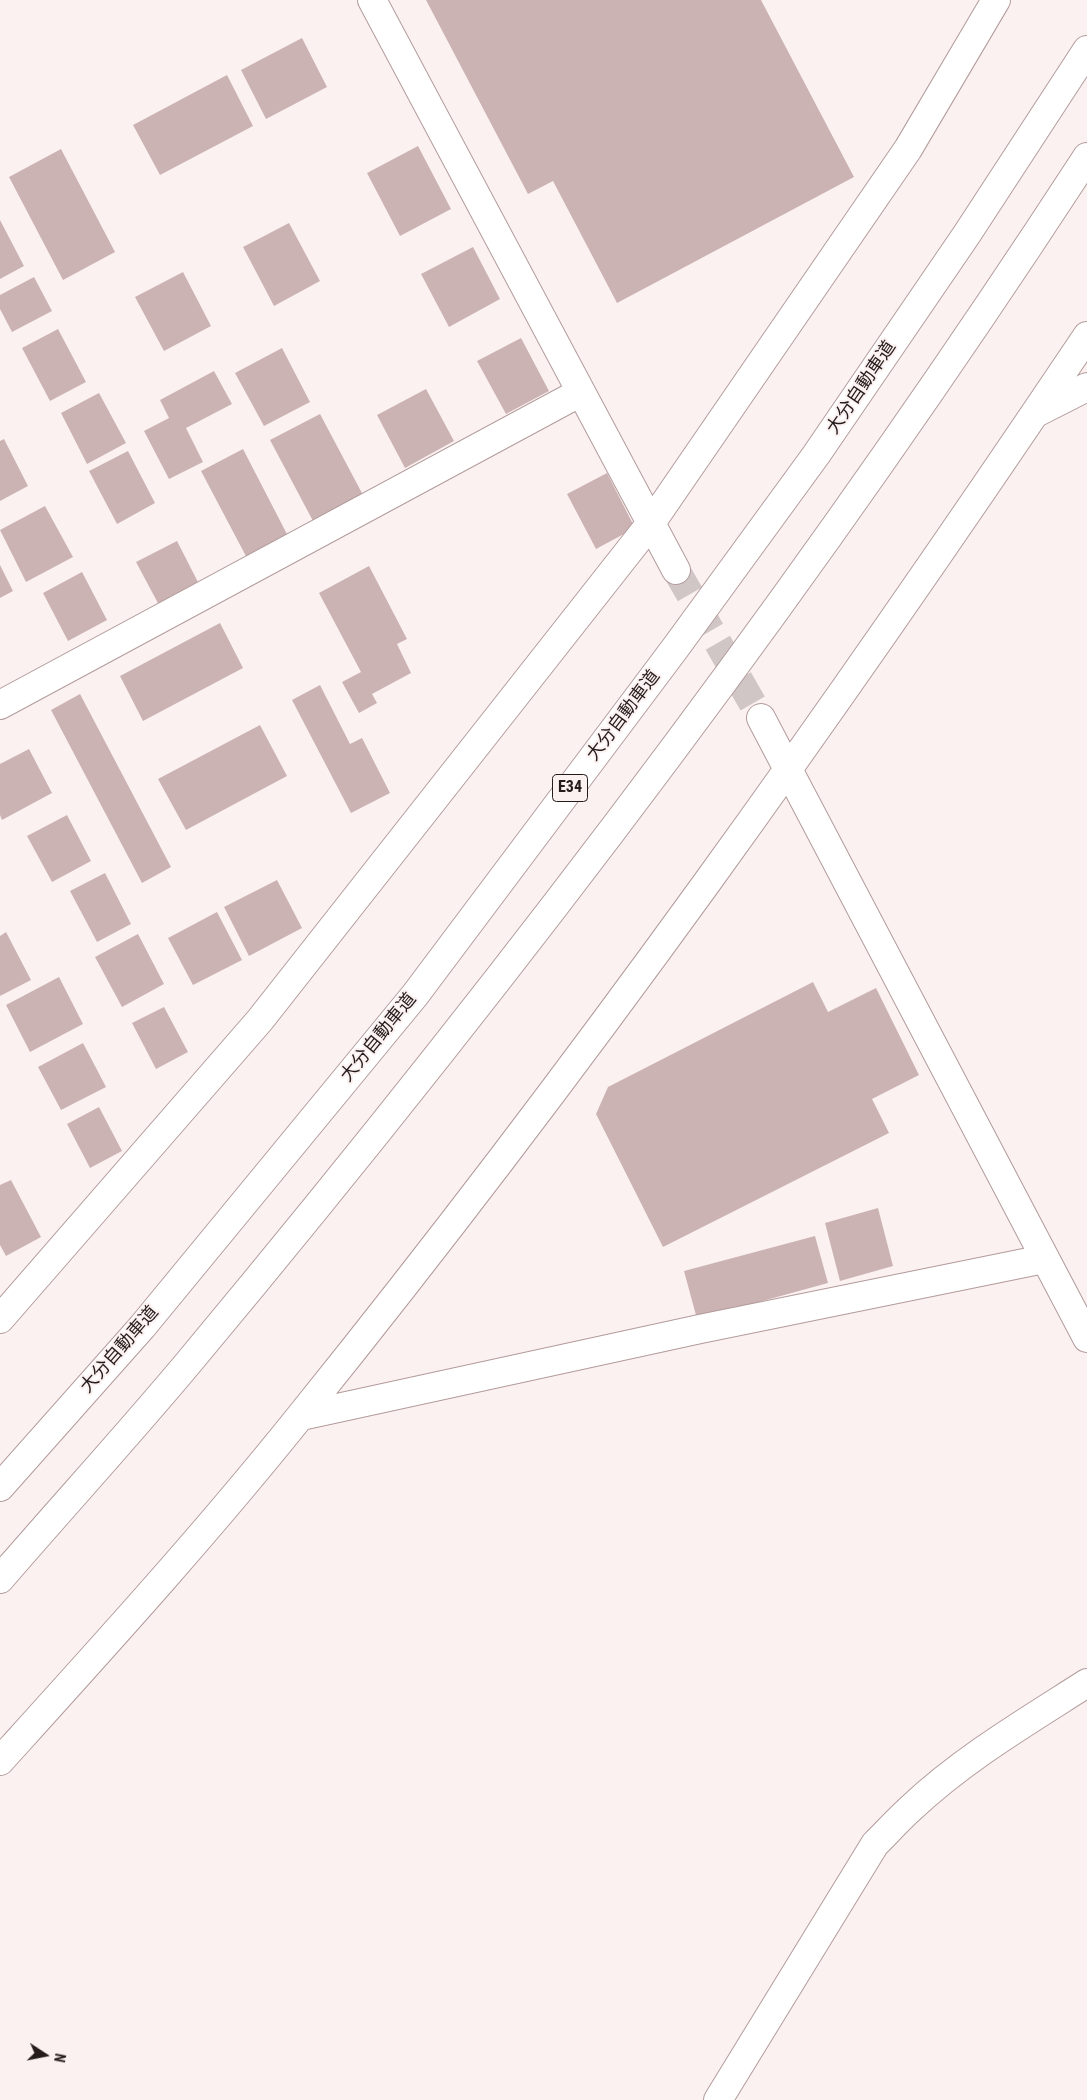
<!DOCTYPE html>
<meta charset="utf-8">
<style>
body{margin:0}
#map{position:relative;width:1087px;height:2100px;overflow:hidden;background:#fcf1f1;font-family:"Roboto Condensed",sans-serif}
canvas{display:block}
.north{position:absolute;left:20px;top:2030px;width:50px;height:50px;-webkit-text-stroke:4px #fcf1f1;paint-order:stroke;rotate:101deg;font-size:14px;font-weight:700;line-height:20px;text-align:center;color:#241b1b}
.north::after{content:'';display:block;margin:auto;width:18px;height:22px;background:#241b1b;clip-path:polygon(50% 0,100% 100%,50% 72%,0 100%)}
</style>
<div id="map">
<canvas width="1087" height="2100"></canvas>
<div class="north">N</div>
</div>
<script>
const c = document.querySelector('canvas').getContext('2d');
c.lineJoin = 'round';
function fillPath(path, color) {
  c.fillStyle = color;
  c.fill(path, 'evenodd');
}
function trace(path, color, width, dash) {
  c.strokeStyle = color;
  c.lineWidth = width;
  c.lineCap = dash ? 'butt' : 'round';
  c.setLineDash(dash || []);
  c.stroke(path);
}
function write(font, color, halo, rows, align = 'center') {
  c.font = font + ' "Roboto Condensed","Noto Sans JP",sans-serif';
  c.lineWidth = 4;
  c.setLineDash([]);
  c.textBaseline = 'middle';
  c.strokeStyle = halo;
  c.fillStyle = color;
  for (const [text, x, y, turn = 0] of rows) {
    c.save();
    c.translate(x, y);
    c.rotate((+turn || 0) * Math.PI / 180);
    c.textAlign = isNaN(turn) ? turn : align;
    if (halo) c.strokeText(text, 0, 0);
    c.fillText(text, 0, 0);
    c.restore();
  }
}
fillPath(new Path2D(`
 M426,0H761L854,177L617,303L553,181L528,194Z
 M302,38L327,87L266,119L241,70Z
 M227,75L253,126L160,175L133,125Z
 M418,146L451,209L400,236L367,173Z
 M61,149L115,252L63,280L9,177Z
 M0,220L24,266L0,279Z
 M289,223L320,281L274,306L243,247Z
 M473,247L500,299L449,327L421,274Z
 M183,272L211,326L164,351L135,297Z
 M34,277L52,311L12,332L0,309V295Z
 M58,329L86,382L50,401L22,348Z
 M521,338L549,391L506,414L477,361Z
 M282,348L310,402L264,426L235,373Z
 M214,371L232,404L186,428L203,462L169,479L144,431L169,418L160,400Z
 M426,389L454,441L405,468L377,415Z
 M99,393L126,443L87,464L61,413Z
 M320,414L363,495L313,521L270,440Z
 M4,439L28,486L0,501V441Z
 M243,449L289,538L248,560L201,471Z
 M128,451L155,503L117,524L89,471Z
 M607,473L635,528L596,549L567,494Z
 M45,506L73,557L26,582L0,530Z
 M177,541L200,586L160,607L136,562Z
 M0,565L13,591L0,598Z
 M369,566L407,639L397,644L411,673L372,694L377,703L359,713L342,682L361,672L319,593Z
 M82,572L107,620L68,641L43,593Z
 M220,623L243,668L143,721L120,676Z
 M320,685L350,744L362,738L390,793L351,813L292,700Z
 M80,694L171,867L142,883L51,710Z
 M260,725L287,776L186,830L158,779Z
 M29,749L52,793L2,820L0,815V764Z
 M67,815L91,861L52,882L27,836Z
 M105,873L131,924L97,942L70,891Z
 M277,880L302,928L249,956L224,907Z
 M217,912L242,960L193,985L168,938Z
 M6,932L31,980L0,996V936Z
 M138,934L164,984L122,1007L95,957Z
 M59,977L83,1024L30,1052L6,1005Z
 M813,982L828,1012L876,988L919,1075L872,1099L889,1133L663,1247L596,1114L608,1087Z
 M164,1007L188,1052L156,1069L132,1023Z
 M83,1043L106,1087L61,1110L38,1067Z
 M99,1107L122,1151L90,1168L67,1124Z
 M11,1180L41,1237L6,1256L0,1245V1185Z
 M878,1208L893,1266L840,1281L825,1223Z
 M815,1236L828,1283L697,1319L684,1271Z`), '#ccb3b3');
trace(new Path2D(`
 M676,570L761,718`), '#d1c6c6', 28, [28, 14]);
const minor = new Path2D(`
 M372,0L676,570
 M1036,413L1087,387
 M0,705L581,392
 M761,718L1087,1338
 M0,1319L260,1020L651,523L908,149L996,0
 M301,1416L700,1329L1044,1259
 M0,1761C103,1647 206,1534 302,1414C581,1068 839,705 1087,336
 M718,2100L875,1844C887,1832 898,1820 910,1809C963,1759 1026,1722 1087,1683`);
const highway = new Path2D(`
 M0,1487L142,1327L415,995L676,647L816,455L967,234L1087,50
 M0,1579C63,1506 128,1435 189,1362C510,977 814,577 1087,157`);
trace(minor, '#b39b9b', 30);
trace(highway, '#b39b9b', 30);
trace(minor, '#fff', 28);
trace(highway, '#fff', 28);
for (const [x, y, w] of [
 [570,788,35]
]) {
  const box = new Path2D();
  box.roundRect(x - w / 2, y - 13.5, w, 27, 4);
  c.fillStyle = '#fcf1f1';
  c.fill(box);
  trace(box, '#241b1b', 1);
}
write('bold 16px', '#241b1b', null, [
 ["E34",570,788]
]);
write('18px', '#241b1b', '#fcf1f1', [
 ["大分自動車道",862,388,-56],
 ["大分自動車道",624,716,-53],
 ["大分自動車道",379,1038,-51],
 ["大分自動車道",120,1350,-49]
]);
</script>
